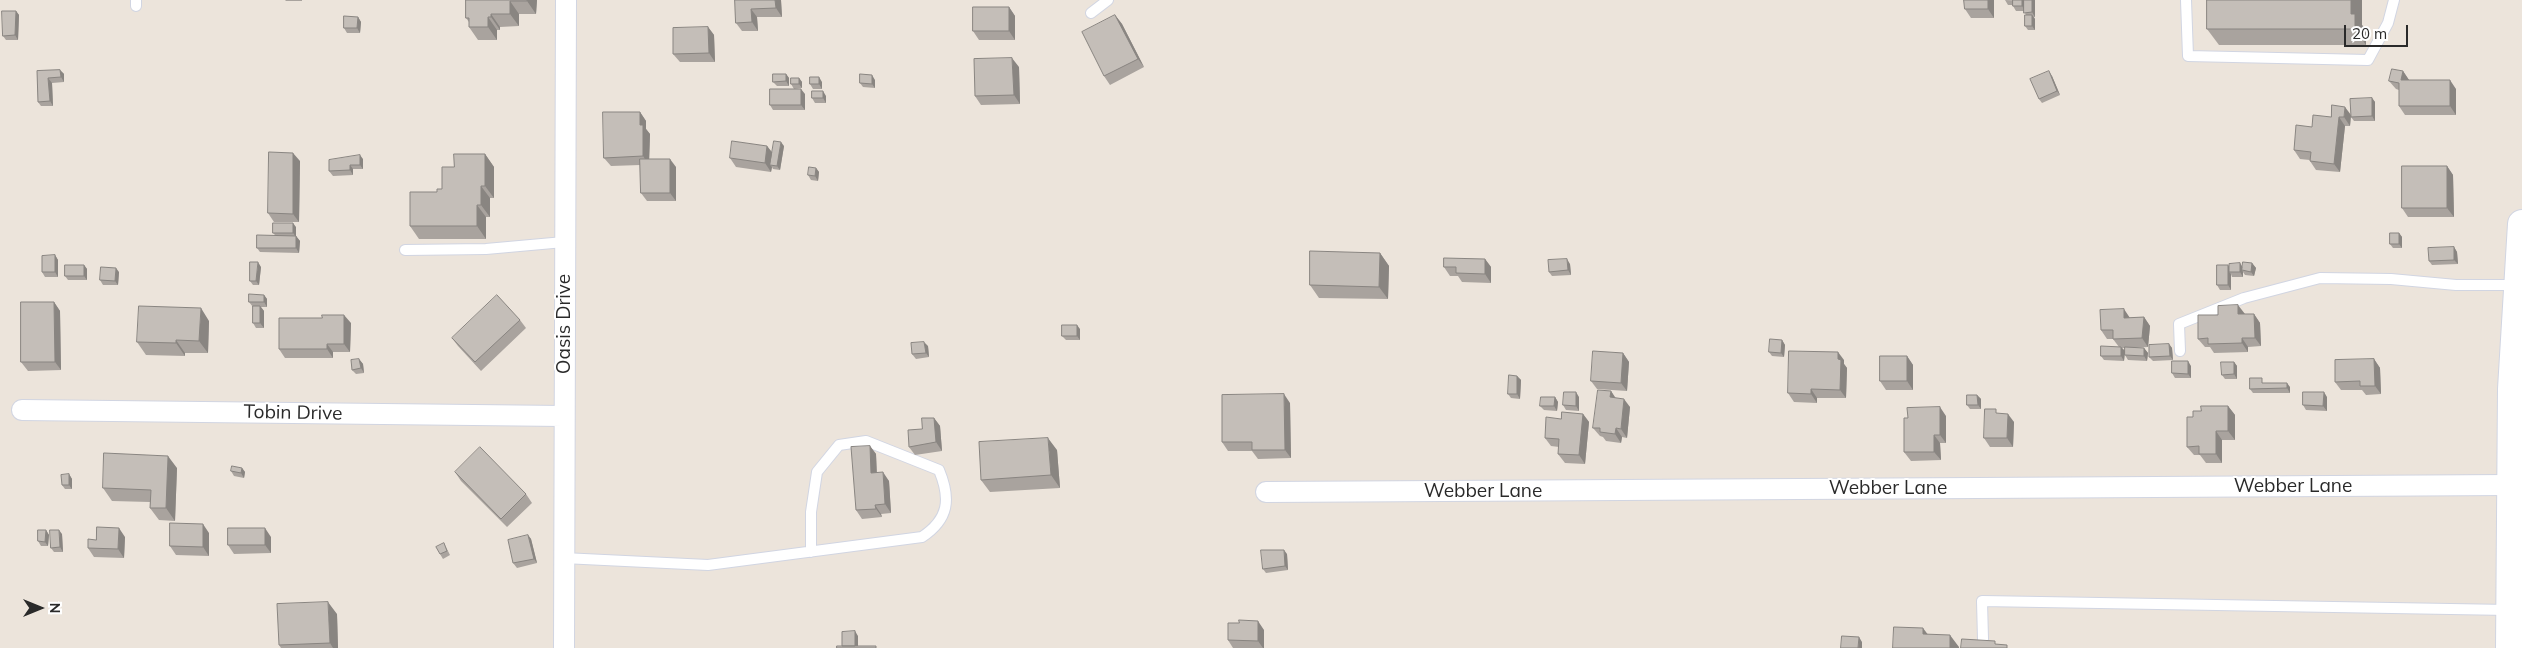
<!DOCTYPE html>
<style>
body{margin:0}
#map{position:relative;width:2522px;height:648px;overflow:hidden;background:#ece4db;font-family:Mulish,sans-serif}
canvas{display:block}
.north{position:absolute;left:15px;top:583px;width:50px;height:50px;-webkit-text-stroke:4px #fff;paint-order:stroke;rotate:90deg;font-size:14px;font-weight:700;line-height:20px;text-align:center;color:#2a2a2a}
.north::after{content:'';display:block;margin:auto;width:18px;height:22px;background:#2a2a2a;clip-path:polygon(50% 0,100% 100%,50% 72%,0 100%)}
.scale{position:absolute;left:2344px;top:25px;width:64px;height:22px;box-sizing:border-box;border:2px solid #2a2a2a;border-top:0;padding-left:6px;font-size:15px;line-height:18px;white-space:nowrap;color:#2a2a2a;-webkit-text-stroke:4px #fff;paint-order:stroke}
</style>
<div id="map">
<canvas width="2522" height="648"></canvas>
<div class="north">N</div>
<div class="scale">20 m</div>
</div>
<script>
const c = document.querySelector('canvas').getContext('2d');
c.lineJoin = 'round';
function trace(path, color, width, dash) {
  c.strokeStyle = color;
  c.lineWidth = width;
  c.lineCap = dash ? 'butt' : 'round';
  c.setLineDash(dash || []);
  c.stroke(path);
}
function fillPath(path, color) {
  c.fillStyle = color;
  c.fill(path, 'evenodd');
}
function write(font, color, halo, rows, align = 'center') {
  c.font = font + ' Mulish,sans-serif';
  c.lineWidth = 4;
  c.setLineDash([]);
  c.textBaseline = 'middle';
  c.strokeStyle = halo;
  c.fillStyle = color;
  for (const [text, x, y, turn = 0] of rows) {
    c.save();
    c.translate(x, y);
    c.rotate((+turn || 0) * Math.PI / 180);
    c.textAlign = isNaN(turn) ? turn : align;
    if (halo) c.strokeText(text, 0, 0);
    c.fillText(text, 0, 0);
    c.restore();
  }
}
const lane = new Path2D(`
 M136,0V6
 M2186,0L2188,56L2368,60L2388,23L2394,0
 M1091,13L1108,0
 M405,250L486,249L564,242
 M2180,351L2179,324L2244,298L2320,278L2391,279L2456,285H2517
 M563,558L708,565L922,537C949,519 951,499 939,470L866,441L839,445L817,472L811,512V552
 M1983,639L1982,601L2509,610`);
const street = new Path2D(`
 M22,410L563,416
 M1266,492L2510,485
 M564,648L566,0`);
const secondary = new Path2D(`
 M2510,648L2512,389L2522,224`);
trace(lane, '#d1d5e2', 12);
trace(street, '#d1d5e2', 22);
trace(secondary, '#d1d5e2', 30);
trace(lane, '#fff', 10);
trace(street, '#fff', 20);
trace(secondary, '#fff', 28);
fillPath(new Path2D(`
 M285,0H302V1H286Z
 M466,0H537L536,14H519V26L500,27V30H497V40H478L469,27V22L466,18Z
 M735,0H781L782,17H757L758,31H742L736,23Z
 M1964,0H1994V18H1971L1965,9Z
 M2005,0L2035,1V17H2034L2035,19V30H2028L2025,26L2026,15L2024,11H2016L2013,6V5H2008Z
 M2362,0V25L2366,30V45H2219L2207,29Z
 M1009,7L1015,16V40H979L973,31Z
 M16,11L19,15L18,40H6L3,36Z
 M1115,15L1122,24L1144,67L1110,85L1104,76Z
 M358,17L361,22L360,33H347L344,28Z
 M708,27L714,35L715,62H680L673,54Z
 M1019,67L1020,104L981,105L975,96Z
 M60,70L64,74V82L52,83L53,106H41L38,102L37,71Z
 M2403,71L2409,80L2456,89V115H2405L2399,106V90L2396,89L2389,81Z
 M786,74L789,78V86H777L773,82Z
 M2052,76L2060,95L2042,103L2039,99Z
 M799,78L802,82V88L794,89L791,84Z
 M875,80V88L863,87L860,83Z
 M822,82V89H813L810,84Z
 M805,94V110H773L770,105Z
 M826,96V103H815L812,98Z
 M2372,98L2375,102V121H2354L2351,117V115L2350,126H2345L2340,172L2316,170L2310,161V160L2300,159L2294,150L2312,127L2331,117L2351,115Z
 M640,112L646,121V129L650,134L649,159L676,167V201H647L641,193L640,165L611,166L604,158Z
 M767,146L772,152L784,146L780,170L773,169L772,167L771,172L736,167L730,158Z
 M485,154L494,167V198H490V217H486V239H419L410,226L437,192L442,189L454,167Z
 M363,159V169H353V175L333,176L329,171Z
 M300,161L299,222H274L268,213Z
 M2447,166L2453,175L2454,217H2408L2402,208Z
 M816,168L819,172L818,181L811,180L808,175Z
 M296,227V236L300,241L299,253L260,252L257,248L276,236L273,233Z
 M2399,233L2402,237V248H2393L2390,244Z
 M2454,247L2457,252L2458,264L2432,265L2429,261Z
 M1380,253L1389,266L1388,299L1319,298L1310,285Z
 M55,255L58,260V277H45L42,272Z
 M1485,259L1491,267V283L1462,282L1458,276H1450L1444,267Z
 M2240,263L2242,267L2252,263L2256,268L2254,276L2245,275L2243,272V277H2232L2231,274V290H2220L2217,285L2229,268Z
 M1570,264L1571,275L1552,276L1549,272Z
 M84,265L87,269V280H68L65,276Z
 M261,267L259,285H253L250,281Z
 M119,272L118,285H103L100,280Z
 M264,295L267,299V307H261L264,311V328H256L253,323V307L249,302Z
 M54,302L60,311L61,370L28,371L21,362Z
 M2245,314H2254L2260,323L2261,346L2248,347V352L2214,353L2210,347H2205L2198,339Z
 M2144,317L2150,326L2148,347L2131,348H2144L2148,353L2147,361L2128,360L2125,355V348H2122L2125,351L2124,361L2104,360L2101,356L2119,347L2113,339H2107L2101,330L2130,318Z
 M520,320L526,328L481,371L458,346L452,338Z
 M209,321L208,353H185V356L146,355L137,342Z
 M351,323L350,352H333V358H285L279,349Z
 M1080,329V340H1066L1062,336Z
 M1782,340L1785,345L1784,357L1772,356L1769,352Z
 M2169,344L2172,348L2173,360L2153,361L2149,357Z
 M928,346L929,357L916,359L912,354Z
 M1623,353L1629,362L1627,391L1597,389L1591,381Z
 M1907,356L1913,365V390H1886L1880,381Z
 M359,359L363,364L364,373L356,374L352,370Z
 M2374,359L2380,368L2381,394L2366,395L2362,390H2341L2335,382Z
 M1844,360V364L1847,368L1846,398H1817V403L1794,402L1788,393Z
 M2234,362L2237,366V379H2225L2222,375Z
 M2191,366V378H2175L2172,373Z
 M1517,376L1521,380L1520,399L1511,398L1508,394Z
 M2265,383L2290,387V393H2253L2250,389Z
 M1611,391L1615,398L1630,407L1627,438L1622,437L1621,443L1606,441L1603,437L1600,436L1593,428Z
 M1977,395L1981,399V409H1970L1967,405Z
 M1555,397L1558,402L1557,411L1544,410L1540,406Z
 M1579,397V411L1566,410L1563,405Z
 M2327,397V411L2306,410L2303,405Z
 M1290,403L1291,458L1258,459L1252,451H1228L1222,442Z
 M2228,406L2235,415V440H2222V463H2206L2200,455H2194L2187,447L2193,417L2201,411Z
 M1583,414L1589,422L1585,464L1565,463L1558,454L1559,447L1551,446L1545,438L1561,419Z
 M1999,414L2014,422L2013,447H1990L1984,438Z
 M1946,416V443H1940L1941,460L1911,461L1904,452Z
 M934,418L940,426L942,451L915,455L909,447L922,429Z
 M870,446L876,454L877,473L889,481L891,513L881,514L882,517L862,519L856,510Z
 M1057,450L1060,488L990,492L981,480Z
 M177,468L175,521L159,520L150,508V502L112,501L103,488Z
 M242,468L245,472L244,478L234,476L231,471Z
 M455,472L526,494L532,503L507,527L461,481Z
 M69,474L72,479V489H65L62,485Z
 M46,530L49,535L48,546H41L38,541Z
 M209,533V556L176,555L170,546Z
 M62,534L63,552H54L51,548Z
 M528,535L531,539L537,563L517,568L513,563Z
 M125,537L124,558L94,557L88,548L96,540Z
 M271,537V553L234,554L228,545Z
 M444,543L450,555L443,559L440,554Z
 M1287,554L1288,570L1266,573L1263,569Z
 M337,614L338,648H281L279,645Z
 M1239,623L1264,630V648H1233L1228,640Z`), '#a9a39e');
fillPath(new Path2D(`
 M527,0H537L536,14L527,1Z
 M775,0H781L782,17L776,8Z
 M1988,0H1994V18L1988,9Z
 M2022,0H2025V11L2022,6Z
 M2032,0H2035V17L2032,12Z
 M2351,0H2362V25L2366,30V45L2355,29L2351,14Z
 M510,1L519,14V26L510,14Z
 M1009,7L1015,16V40L1009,31Z
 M751,9L757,17L758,31L752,22Z
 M16,11L19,15L18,40L15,35Z
 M491,14L500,27V30L491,17Z
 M1115,15L1122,24L1144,67L1138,59Z
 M2032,15L2035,19V30L2032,26Z
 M358,17L361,22L360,33L357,28Z
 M488,17L497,30V40L488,27Z
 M708,27L714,35L715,62L709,53Z
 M1012,58L1019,67L1020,104L1014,95Z
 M60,70L64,74V82L61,77Z
 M2049,71L2052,76L2060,95L2057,91Z
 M2403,71L2409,80L2407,89L2401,80Z
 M786,74L789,78V86L786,81Z
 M872,75L875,80V88L872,84Z
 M819,77L822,82V89L819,84Z
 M48,78L52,83L53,106L50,101Z
 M799,78L802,82V88L799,84Z
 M2450,80L2456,89V115L2450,106Z
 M801,89L805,94V110L801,105Z
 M823,91L826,96V103L823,98Z
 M2372,98L2375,102V121L2372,116Z
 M2345,107L2351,115L2350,126L2344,117Z
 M640,112L646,121V129L650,134L649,165L643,156L640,125Z
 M2339,117L2345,126L2340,172L2334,164Z
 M781,142L784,146L780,170L777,166Z
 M767,146L773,154L770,165L772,167L771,172L765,163Z
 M293,153L300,161L299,222L293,214Z
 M485,154L494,167V198L485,186Z
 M360,155L363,159V169L360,165Z
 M670,159L676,167V201L670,193Z
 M350,165L353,169V175L350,170Z
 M2447,166L2453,175L2454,217L2447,208Z
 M816,168L819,172L818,181L815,176Z
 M481,186L490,198V217L481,205Z
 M477,205L486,217V239L477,226Z
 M293,223L296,227V237L293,233Z
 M2399,233L2402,237V248L2399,244Z
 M296,236L300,241L299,253L296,248Z
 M2454,247L2457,252L2458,264L2454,260Z
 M1380,253L1389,266L1388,299L1379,287Z
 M55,255L58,260V277L55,272Z
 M1485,259L1491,267V283L1485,274Z
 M1567,259L1570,264L1571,275L1568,270Z
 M258,262L261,267L259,285L256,281Z
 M2240,263L2243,268L2242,270L2243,272V277L2240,272Z
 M2252,263L2256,268L2254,276L2251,272Z
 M84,265L87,269V280L84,276Z
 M2228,265L2231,270L2229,272L2231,274V290L2228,285Z
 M116,268L119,272L118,285L115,281Z
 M264,295L267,299V307L264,302Z
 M54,302L60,311L61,370L55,362Z
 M2238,305L2245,314H2238Z
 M260,306L264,311V328L260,323Z
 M201,308L209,321L208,353L199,341Z
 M2124,309L2130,318H2124Z
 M2254,314L2260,323L2261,346L2255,338Z
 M344,315L351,323L350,352L344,344Z
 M2144,317L2150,326L2148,347L2142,338Z
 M1077,325L1080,329V340L1077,336Z
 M2242,338L2248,347V352L2242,343Z
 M176,340L185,353V356L176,343Z
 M1782,340L1785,345L1784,357L1781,353Z
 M924,342L928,346L929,357L926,353Z
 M327,344L333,352V358L327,349Z
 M2169,344L2172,348L2173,360L2170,356Z
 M2121,347L2125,351L2124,361L2121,356Z
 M2144,348L2148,353L2147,361L2144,356Z
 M1838,352L1844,360V364L1847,368L1846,398L1840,390L1838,359Z
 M1623,353L1629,362L1627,391L1621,383Z
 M1907,356L1913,365V390L1907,381Z
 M359,359L363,364L364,373L361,368Z
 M2374,359L2380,368L2381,394L2375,386Z
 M2188,361L2191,366V378L2188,374Z
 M2234,362L2237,366V379L2234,374Z
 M1517,376L1521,380L1520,399L1517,394Z
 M2287,383L2290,387V393L2287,388Z
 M1811,389L1817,398V403L1811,394Z
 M1611,391L1617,400L1610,397Z
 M1576,392L1579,397V411L1576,406Z
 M2324,392L2327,397V411L2323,406Z
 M1284,394L1290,403L1291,458L1285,450Z
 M1977,395L1981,399V409L1978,405Z
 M1555,397L1558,402L1557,411L1554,406Z
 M1624,399L1630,407L1627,438L1621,429Z
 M2228,406L2235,415V440L2228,431Z
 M1940,407L1946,416V443L1940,435Z
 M1583,414L1589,422L1585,464L1579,455Z
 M2008,414L2014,422L2013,447L2007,438Z
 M934,418L940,426L942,451L936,442Z
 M1616,428L1622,437L1621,443L1615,434Z
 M2216,431L2222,440V463L2216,454Z
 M1934,435L1940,443L1941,460L1934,452Z
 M1048,438L1057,450L1060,488L1051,475Z
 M870,446L876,454L877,482L871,473Z
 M168,456L177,468L175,521L166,508Z
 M242,468L245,472L244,478L241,473Z
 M883,472L889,481L891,513L885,504Z
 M69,474L72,479V489L69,485Z
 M875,505L881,514L882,517L876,509Z
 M203,524L209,533V556L203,547Z
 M119,528L125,537L124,558L118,549Z
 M265,528L271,537V553L265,545Z
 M46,530L49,535L48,546L45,542Z
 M59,530L62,534L63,552L60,547Z
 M528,535L531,539L537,563L534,559Z
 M1284,550L1287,554L1288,570L1285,566Z
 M328,602L337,614L338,648H333L330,643Z
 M1258,621L1264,630V648H1263L1258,641Z
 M1923,628L1932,640L1923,634Z
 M855,631L858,636V648L855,647Z
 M1950,635L1959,647V648H1950Z
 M1859,637L1862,642V648H1858Z`), '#898581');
const building = new Path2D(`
 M466,0H527V1H510V14H491V17H488V27H469V18H466Z
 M735,0H775L776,8L751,9L752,22L736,23Z
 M1964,0H1988V9H1965Z
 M2013,0H2022V6H2013Z
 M2024,0H2032V12L2024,13Z
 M2207,0H2351V14H2355V29H2207Z
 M973,7H1009V31H973Z
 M2,11H16L15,35L3,36Z
 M1115,15L1138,59L1104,76L1082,32Z
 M2025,15H2032V26H2025Z
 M344,16L358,17L357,28H344Z
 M708,27L709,53L673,54V28Z
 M1012,58L1014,95L975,96L974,59Z
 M2392,69L2403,71L2401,80H2450V106H2399V83L2389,81Z
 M60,70L61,77L48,78L50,101L38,102L37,71Z
 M2049,71L2057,91L2039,99L2030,79Z
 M773,74H786V81L773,82Z
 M860,74L872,75V84L860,83Z
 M810,77H819V84H810Z
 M791,78H799V84H791Z
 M770,89H801V105H770Z
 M812,91H823V98H812Z
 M2372,98V116L2351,117L2350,99Z
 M2332,105L2345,107L2344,117H2339L2334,164L2310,161L2311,152L2294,150L2296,125L2312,127L2313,115L2331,117Z
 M603,112H640V125H643V156L604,158Z
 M732,141L767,146L765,163L730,158Z
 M774,141L781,142L777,166L770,165Z
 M269,152L293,153V214L268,213Z
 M454,154H485V186H481V205H477V226H410V192H437V189H442V167H454Z
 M360,155V165H350V170L329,171V160Z
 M640,159H670V193H641Z
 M2402,166H2447V208H2402Z
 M809,167L816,168L815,176L808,175Z
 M273,223H293V233H273Z
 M2390,233H2399V244H2390Z
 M257,235L296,236V248H257Z
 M2454,247V260L2429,261L2428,248Z
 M1310,251L1380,253L1379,287L1310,285Z
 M55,255V272H42V256Z
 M1444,258L1485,259V274L1456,273V267H1444Z
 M1567,259L1568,270L1549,272L1548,260Z
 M250,262H258L256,281H250Z
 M2243,262L2252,263L2251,272L2242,270Z
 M2240,263V272H2229V264Z
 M65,265H84V276H65Z
 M2217,265H2228V285H2217Z
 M101,267L116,268L115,281L100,280Z
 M249,294L264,295V302H249Z
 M497,295L520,320L475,362L452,338Z
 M21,302H54L55,362H21Z
 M2238,305V314H2254L2255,338H2242V343L2208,344V338L2198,339V315H2218V306Z
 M139,306L201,308L199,341L176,340V343L137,342Z
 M253,306H260V323H253Z
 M2124,309V318L2144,317L2142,338L2113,339V330H2101L2100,310Z
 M322,315H344V344H327V349H279V318H322Z
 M1062,325H1077V336H1062Z
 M1770,339L1782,340L1781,353L1769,352Z
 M924,342L926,353L912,354L911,343Z
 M2169,344L2170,356L2149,357V345Z
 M2101,346L2121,347V356H2101Z
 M2125,347L2144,348V356L2125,355Z
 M1593,351L1623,353L1621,383L1591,381Z
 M1789,351L1838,352V359L1841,360L1840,390L1811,389V394L1788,393Z
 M1880,356H1907V381H1880Z
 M359,359L361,368L352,370L351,360Z
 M2374,359L2375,386H2360V381L2335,382V360Z
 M2172,361H2188V374L2172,373Z
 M2221,362H2234V374L2222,375Z
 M1509,375L1517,376V394H1508Z
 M2250,378H2262V383H2287V388L2250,389Z
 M1598,390L1611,391L1610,397L1624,399L1621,429L1616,428L1615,434L1600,432V428H1593Z
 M1564,392H1576V406L1563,405Z
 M2303,392H2324L2323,406L2303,405Z
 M1284,394L1285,450H1252V442H1222V395Z
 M1967,395H1977L1978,405H1967Z
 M1541,397H1555L1554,406H1540Z
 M2201,406H2228V431H2216V454H2199V446L2187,447V417H2193V411H2201Z
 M1940,407V435H1934V452H1904V418H1908L1907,408Z
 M1985,409H1996V413L2008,414L2007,438H1984Z
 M1562,412L1583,414L1579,455L1558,454L1559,439L1545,438L1546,417L1561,419Z
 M922,418H934L936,442L909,447L908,430L922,429Z
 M1048,438L1051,475L981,480L979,442Z
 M870,446L871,473L883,472L885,504L875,505L876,509L856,510L851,447Z
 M480,447L526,494L501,519L455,472Z
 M104,453L168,456L166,508H150L151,490L103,488Z
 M232,466L242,468L241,473L231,471Z
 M69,474V485H62L61,475Z
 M170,523L203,524V547L170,546Z
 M97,527L119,528L118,549L88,548V539L96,540Z
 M228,528H265V545H228Z
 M38,530H46L45,542L38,541Z
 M50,530H59L60,547L51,548Z
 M528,535L534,559L513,563L508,540Z
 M444,543L447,551L440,554L436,547Z
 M1261,550H1284L1285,566L1263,569Z
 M328,602L330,643L279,645L277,604Z
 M1239,620L1258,621V641L1228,640V623H1239Z
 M1894,627L1923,628V634L1950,635V648H1893Z
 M855,631V646H842V632Z
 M1842,636L1859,637L1858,648H1841Z
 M1962,639L1995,641V644L2007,645V648H1961Z
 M837,646H876V648H837Z`);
fillPath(building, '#c4beb8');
trace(building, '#898581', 1);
write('19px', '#2a2a2a', '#fff', [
 ["Oasis Drive",564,324,-90],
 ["Tobin Drive",293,413,1],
 ["Webber Lane",2293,486],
 ["Webber Lane",1888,488],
 ["Webber Lane",1483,491]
]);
</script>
